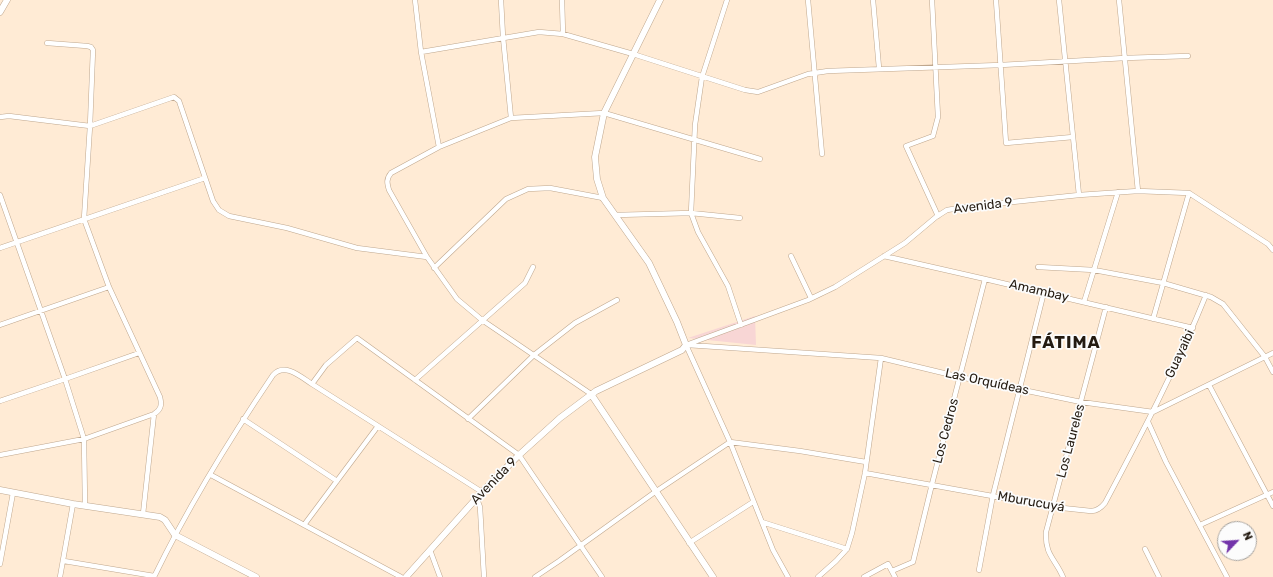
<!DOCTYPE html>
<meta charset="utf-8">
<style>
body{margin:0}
#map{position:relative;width:1273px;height:577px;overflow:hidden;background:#ffebd5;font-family:Rubik,sans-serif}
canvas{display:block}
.north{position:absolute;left:1217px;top:521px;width:40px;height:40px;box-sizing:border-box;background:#fcfcfc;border:1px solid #a6a29e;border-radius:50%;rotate:65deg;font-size:11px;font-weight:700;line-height:16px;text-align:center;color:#241b11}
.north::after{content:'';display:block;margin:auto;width:14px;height:18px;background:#7334aa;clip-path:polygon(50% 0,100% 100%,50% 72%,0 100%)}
</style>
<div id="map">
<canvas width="1273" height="577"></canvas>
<div class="north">N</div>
</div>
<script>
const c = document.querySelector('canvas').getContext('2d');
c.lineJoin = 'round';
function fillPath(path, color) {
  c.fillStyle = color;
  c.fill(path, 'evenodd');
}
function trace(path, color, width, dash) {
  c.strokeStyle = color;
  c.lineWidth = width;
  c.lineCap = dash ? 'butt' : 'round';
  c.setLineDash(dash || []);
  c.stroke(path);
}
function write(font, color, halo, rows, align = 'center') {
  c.font = font + ' Rubik,sans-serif';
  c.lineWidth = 3.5;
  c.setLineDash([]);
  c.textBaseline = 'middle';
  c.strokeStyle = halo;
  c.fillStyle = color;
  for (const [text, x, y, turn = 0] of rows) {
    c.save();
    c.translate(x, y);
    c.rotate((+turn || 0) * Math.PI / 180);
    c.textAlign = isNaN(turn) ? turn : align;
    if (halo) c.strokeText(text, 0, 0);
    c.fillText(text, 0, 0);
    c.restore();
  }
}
fillPath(new Path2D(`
 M755,316L756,345L688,338Z`), '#f8d6d5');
const street = new Path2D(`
 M415,0L421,52L439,147
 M501,0L503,37L511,118
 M562,0L563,34
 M727,0L702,77L695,125L691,213L698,232L728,286L741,325
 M808,0L822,154
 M873,0L879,68
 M932,0L938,117L933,136L906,146L938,216
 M996,0L1006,143L1073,137
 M1059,0L1079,195
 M1119,0L1138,191
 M421,52L539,32L563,34L633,54L745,90L758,92L808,74L828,71L1001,65L1125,58L1188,56
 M0,117L9,116L90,126L174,97L179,101L213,201L219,210L229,216L287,228L357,248L427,257
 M0,195L65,379L84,439L85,505
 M616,215L691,213L740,218
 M0,248L205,178
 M791,256L811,298
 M884,256L985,279L1193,328
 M1038,267L1094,270L1163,283L1211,297L1223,304L1265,357L1273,372
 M434,268L506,199L528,189L550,188L603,198
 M1084,302L1118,192
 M1153,319L1189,193
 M0,325L109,287
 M686,345L808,300L835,287L905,243L936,217L947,210L965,207L1079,195L1138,191L1189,193L1268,244L1273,250
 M686,345L730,442L773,550L788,577
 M688,345L881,358L960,377L1081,402L1153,412L1273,353
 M415,380L525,283L533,267
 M312,384L326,365L357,338L519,455L602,577
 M1209,385L1273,506
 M591,394L482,320L457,299L427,257L389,190C387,183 386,179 391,173L439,147L511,118L604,113L760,159
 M0,401L65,379L139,353
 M243,419L337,481
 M468,419L534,355L575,323L617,300
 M1148,422L1166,462L1227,577
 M0,455L84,439L154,414C161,410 162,405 160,397L109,287L84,219L90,126L93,50L91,47L87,46L47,43
 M865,473L1053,507L1091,511C1097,511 1101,508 1105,503C1141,435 1177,367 1206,295
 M211,475L401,577
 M477,499L480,507L484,577
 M143,514L154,414
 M762,522L847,549
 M304,525L378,426
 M1200,525L1273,492
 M689,543L753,502
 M1145,549L1159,577
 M430,550L440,577
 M64,561L154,576
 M0,564L13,493
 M979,570L993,495L1044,292
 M892,571L913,562L932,484L985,279
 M60,577L73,504
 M154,577C188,507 229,440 273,375C285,362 301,377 312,384L482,492
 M535,577L559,561L655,492L730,442L800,451L866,462
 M818,577L836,561L847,549L852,533L865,473L881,358
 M864,577L888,564L895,577
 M1063,577C1055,558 1045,556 1046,532L1106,307`);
const secondary = new Path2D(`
 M0,12L7,0
 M591,394L713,577
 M0,490L73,504L160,517L165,520L175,535L256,577
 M406,577L482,492L519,455L560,418L596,391L682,350L686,345L677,322L649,263L603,198L597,179L595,157L604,113L660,0`);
trace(street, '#bfa78e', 5.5);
trace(secondary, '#bfa78e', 7);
trace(street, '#fff', 4.5);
trace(secondary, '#fff', 6);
write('13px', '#241b11', '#fcfcfc', [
 ["Avenida 9",983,206,-7],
 ["Amambay",1039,291,13],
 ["Guayaibi",1180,354,-65],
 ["Las Orquídeas",987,382,12],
 ["Los Cedros",946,431,-75],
 ["Los Laureles",1071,441,-75],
 ["Avenida 9",494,481,-46],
 ["Mburucuyá",1031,502,10]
]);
c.letterSpacing = '1px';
write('bold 17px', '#241b11', '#fcfcfc', [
 ["FÁTIMA",1066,343]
]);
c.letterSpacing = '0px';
</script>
